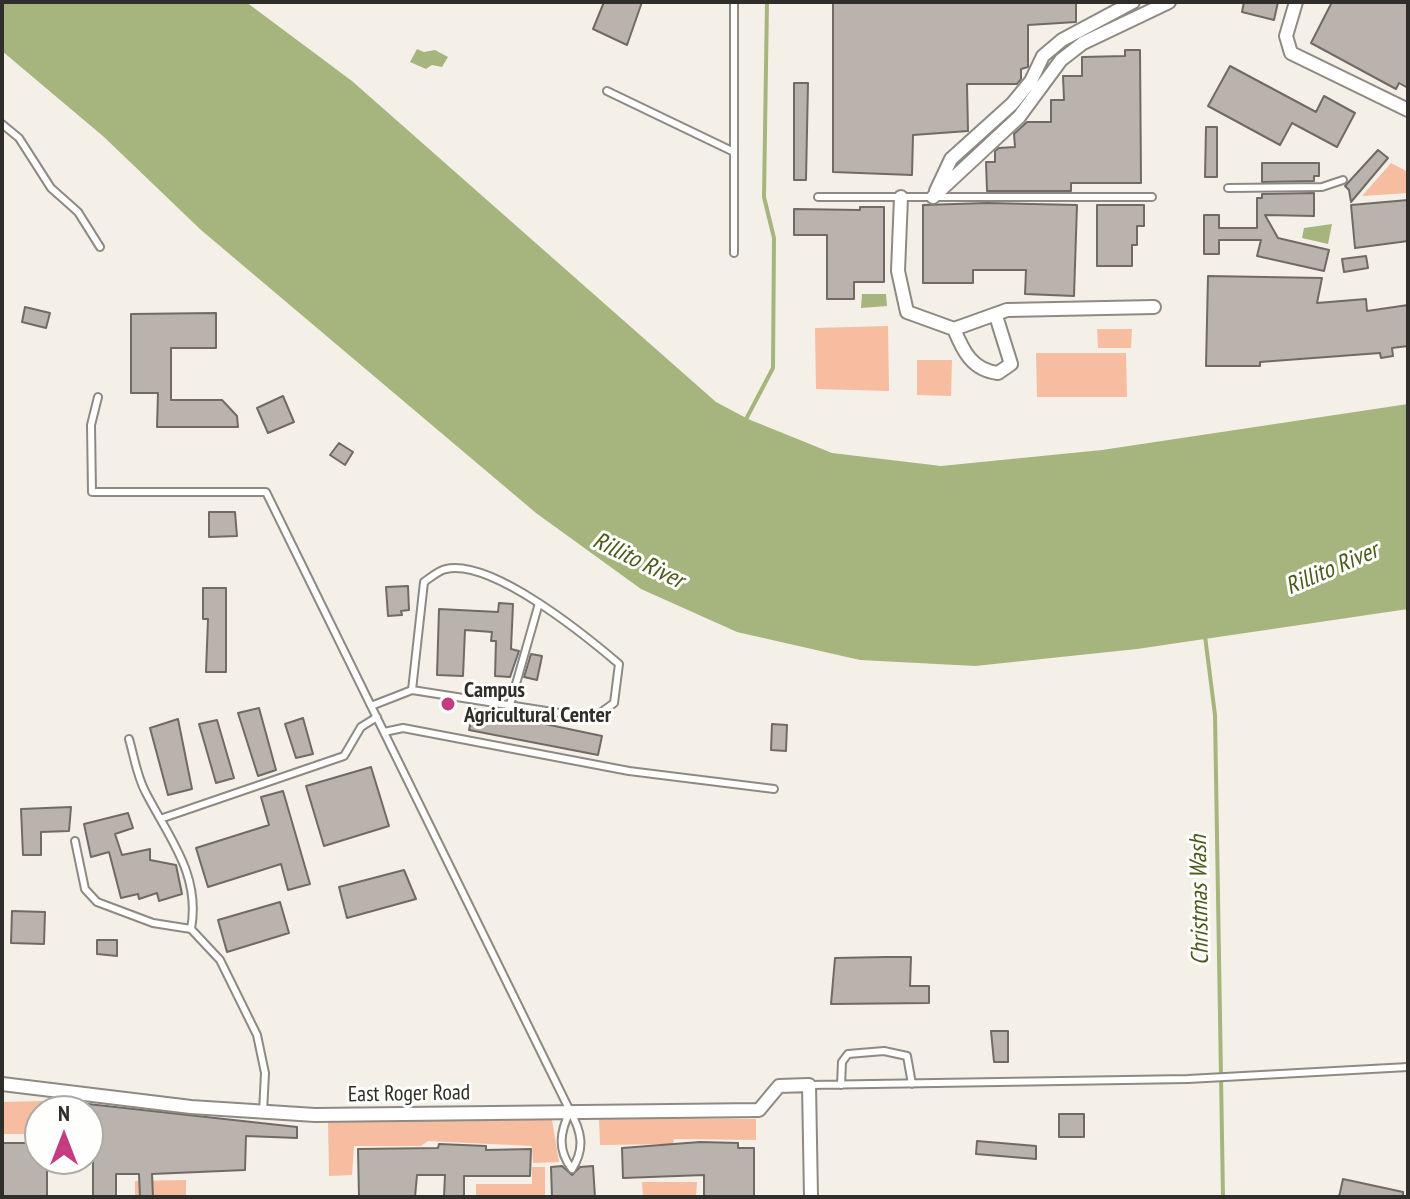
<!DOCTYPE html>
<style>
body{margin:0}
#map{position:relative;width:1410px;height:1199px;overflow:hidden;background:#f4f0e8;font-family:"PT Sans Narrow",sans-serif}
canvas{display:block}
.frame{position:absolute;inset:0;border:4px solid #2f2e2b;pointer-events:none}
.north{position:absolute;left:24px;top:1095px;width:80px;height:80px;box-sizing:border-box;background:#fefefc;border:2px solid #ababa8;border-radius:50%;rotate:0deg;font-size:22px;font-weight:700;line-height:32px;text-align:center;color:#2f2e2b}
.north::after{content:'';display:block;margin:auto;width:28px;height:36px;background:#c23c7f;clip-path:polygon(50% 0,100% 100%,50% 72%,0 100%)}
</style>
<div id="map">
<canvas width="1410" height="1199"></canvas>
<div class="frame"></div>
<div class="north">N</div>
</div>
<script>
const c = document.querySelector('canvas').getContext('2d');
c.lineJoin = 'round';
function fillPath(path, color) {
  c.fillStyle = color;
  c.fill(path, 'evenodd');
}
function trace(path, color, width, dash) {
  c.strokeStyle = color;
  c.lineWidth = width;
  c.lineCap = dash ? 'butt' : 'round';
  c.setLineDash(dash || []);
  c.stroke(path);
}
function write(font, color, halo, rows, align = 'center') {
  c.font = font + ' "PT Sans Narrow",sans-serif';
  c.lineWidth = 6;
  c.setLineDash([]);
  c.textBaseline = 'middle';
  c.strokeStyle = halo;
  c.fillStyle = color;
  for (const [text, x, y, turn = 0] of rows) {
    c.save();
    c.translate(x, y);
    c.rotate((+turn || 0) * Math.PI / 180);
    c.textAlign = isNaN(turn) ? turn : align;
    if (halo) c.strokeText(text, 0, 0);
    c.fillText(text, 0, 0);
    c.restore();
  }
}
fillPath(new Path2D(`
 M1391,163L1408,172V193L1362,196Z
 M888,326L889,391L816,389L815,328Z
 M1097,329H1132L1131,348H1098Z
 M1036,353H1126L1127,397H1037Z
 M917,360H952L951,396L917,395Z
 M43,1101L40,1134H2V1102Z
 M599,1118L756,1119V1140L674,1139L673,1144L600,1145Z
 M552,1120L559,1162L533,1163L532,1146L428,1141L421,1146H354L352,1175L329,1176L328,1121Z
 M532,1167H545V1197H476V1184H532Z
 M186,1180V1197H135V1181Z
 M642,1182H697L696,1197H643Z`), '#f6bda0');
fillPath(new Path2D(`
 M2,2H246L352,81L716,402L748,419L832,453L941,466L1102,450L1408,404V609L1137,649L975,666L860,660L737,632L641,589L536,513L201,230L104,137L2,51Z
 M417,49L424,52L435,50L448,57L442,67L432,65L426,69L410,62Z
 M1332,224L1328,244L1302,238L1304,228Z
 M862,294H886L887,306L861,308Z`), '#a5b57d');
trace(new Path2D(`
 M744,423L773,368L774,238L764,197L767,2
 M1205,636L1215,715L1223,1197`), '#a5b57d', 4);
const building = new Path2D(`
 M604,2H642L627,45L593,29Z
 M833,2H1076V22L1028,25V67L1021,69V79L1017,84H967L968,131L913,135L912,175L833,172Z
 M1244,2H1278L1274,20L1242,12Z
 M1332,2H1408V88L1399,83L1396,89L1311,43Z
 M1125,50H1140L1141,183H1071V191H987L986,162H995V151L999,148L1015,147L1014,134L1027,122H1051V100H1064L1063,76H1082V57L1125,56Z
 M1230,66L1316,112L1324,96L1355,113L1337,147L1292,123L1280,145L1208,106Z
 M794,83H808L806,180H794Z
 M1206,127H1217V177H1205Z
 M1378,150L1388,158L1351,202L1349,190L1345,186Z
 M1262,163H1319V176H1314V181L1262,182Z
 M1314,193V216L1265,215L1278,238L1329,250L1324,271L1257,256L1261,240H1219V254H1204V215H1219V228H1257V198H1262V194Z
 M1408,200V241L1355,248L1351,205Z
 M987,203L1077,205L1074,296L1025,294L1026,270H973V283H923V205Z
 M1097,205H1144V226H1137V245H1132V266H1097Z
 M860,207H884V282H854V299H827V235H794V209L860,210Z
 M1366,256L1368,268L1344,272L1342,259Z
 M1208,276L1322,278L1317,303L1366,299L1367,311L1408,305V346L1392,348L1393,356L1381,358L1380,353L1260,362V366H1206Z
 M25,307L50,313L46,328L22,322Z
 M216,313V348H171V400H222L237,416L238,427H157L158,393H131V314Z
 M283,396L294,422L268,433L257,408Z
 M339,443L353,452L345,465L330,455Z
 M209,512H235L237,536L209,537Z
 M408,586L409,610L401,611L402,615L388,616L386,587Z
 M203,588H226V672H206L208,619H203Z
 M499,603L513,604L511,649L519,651L510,677L495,676L496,641H491L492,632L465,630L463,676L437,675L439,609L498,612Z
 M531,654L542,656L537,680L524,677Z
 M259,708L276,770L258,776L238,713Z
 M474,709L602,736L598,755L469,730Z
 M303,718L313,754L296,758L285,724Z
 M178,719L192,789L168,795L150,728Z
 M217,720L234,778L216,783L199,724Z
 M772,724L787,725L786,751L771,750Z
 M371,767L389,826L324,846L306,786Z
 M283,791L310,884L288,890L281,864L208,887L196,848L269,825L261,797Z
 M71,807L69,831L41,832V855H23L21,809Z
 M128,813L133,828L115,834L122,855L150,849V860L176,865L182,894L159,901L157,893L139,899L138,894L121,898L109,852L91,857L84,824Z
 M404,870L416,899L347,918L339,887Z
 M280,902L289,933L227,952L218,920Z
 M12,911L45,912L44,944L11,943Z
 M97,940H117V956L97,954Z
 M886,957H911L910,986H929V1003L831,1004L835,958Z
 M991,1031H1008V1062H994Z
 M88,1104L297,1127V1138L246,1136L245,1170L152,1174L153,1197H140L139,1174H116V1197H93V1145H88Z
 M1059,1114H1084V1137H1059Z
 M977,1141L1036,1146V1159L976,1154Z
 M700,1142L738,1143V1148H754V1197H704V1175L623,1178L622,1148Z
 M2,1143H32L33,1153H40V1159H47V1197H2Z
 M439,1144L486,1146V1150L531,1149L530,1176H464V1197H444L445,1175H417L415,1197H359L358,1149L438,1148Z
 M562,1166L572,1175L580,1167L593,1166L595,1197H552L551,1167Z
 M1343,1179L1403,1192V1197H1339Z`);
fillPath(building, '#bab3ad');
trace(building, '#706a64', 2);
const service = new Path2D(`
 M734,2V253
 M607,91L734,152
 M2,124L19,138L51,188L78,212L100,247
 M1228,188L1322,187L1343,180
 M818,197H1152
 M98,397L91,425L92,492H266L570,1111
 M510,705L539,603
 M371,706L412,690L559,713L599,714L614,703L619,664C585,635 492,559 446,569C439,570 430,578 424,582L412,690
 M384,732L403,728L629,771L774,789
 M129,739C134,756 137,777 146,793C169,838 201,875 191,929
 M163,818L344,756L361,727L377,717
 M75,841L85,889L97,902L153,923L191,929L220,960L257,1035L265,1073L263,1112
 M809,1085L1188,1079L1408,1067
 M841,1085L842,1062L848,1054L884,1051L907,1056L912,1084
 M570,1111C582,1132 585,1149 572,1169C557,1150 560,1132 570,1111Z`);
const minor = new Path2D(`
 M1296,2L1286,36L1291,53L1408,110
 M936,191L951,159L1012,104L1031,81L1043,56L1062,40L1133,2
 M901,197L898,271L907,312L954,329
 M933,197L1019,117L1061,60L1083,43L1169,2
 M954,329L1007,310L1154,307
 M954,329C963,351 972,370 998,373L1011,364L996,316
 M2,1084L191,1107L315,1115L759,1110L779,1086L809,1085L811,1197`);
trace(service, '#8e8a83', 10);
trace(minor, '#8e8a83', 16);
trace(service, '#fff', 6);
trace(minor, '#fff', 12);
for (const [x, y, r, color] of [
 [448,704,8,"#c23c7f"]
]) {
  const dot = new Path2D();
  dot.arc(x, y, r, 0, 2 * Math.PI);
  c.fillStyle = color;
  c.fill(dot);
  trace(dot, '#fefefc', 3);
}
write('bold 22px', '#2f2e2b', '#fefefc', [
 ["Campus",464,691],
 ["Agricultural Center",464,716]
], 'left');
write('22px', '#2f2e2b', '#fefefc', [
 ["East Roger Road",409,1094,-1]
]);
write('italic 24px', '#4c5a1c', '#fefefc', [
 ["Rillito River",638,561,26],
 ["Rillito River",1332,569,-23],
 ["Christmas Wash",1200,900,-91]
]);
</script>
